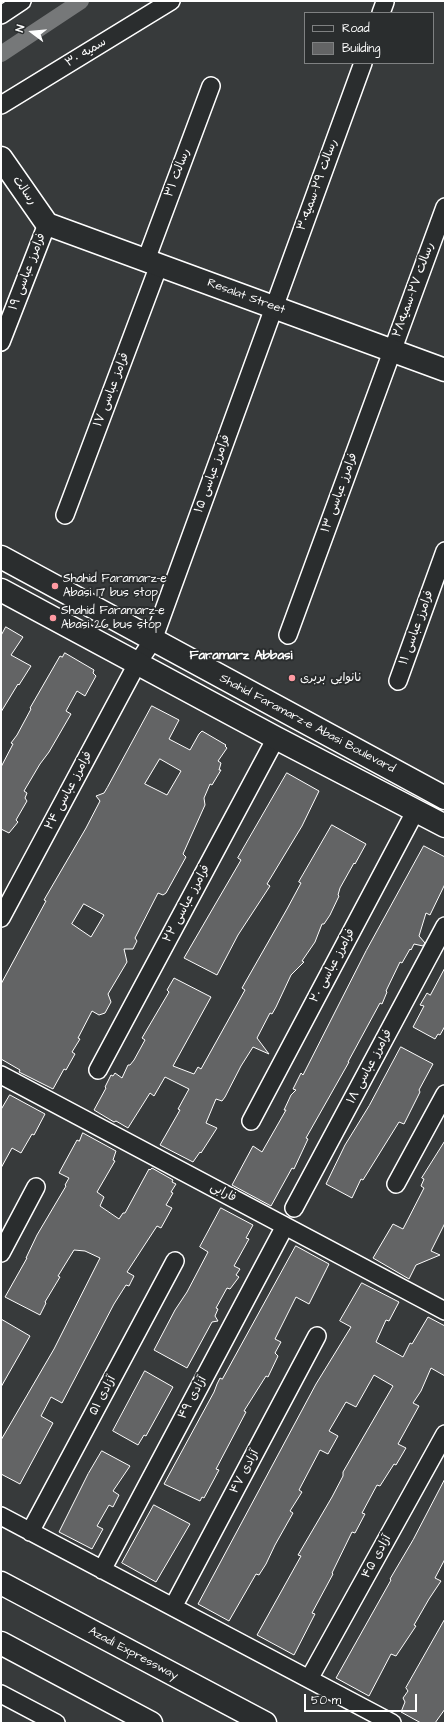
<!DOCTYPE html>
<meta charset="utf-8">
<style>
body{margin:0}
#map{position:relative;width:446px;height:1724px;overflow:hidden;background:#373a3b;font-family:"Architects Daughter",sans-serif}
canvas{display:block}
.frame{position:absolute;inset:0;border:2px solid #fff;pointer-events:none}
.legend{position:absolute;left:304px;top:12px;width:130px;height:52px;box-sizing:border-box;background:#2a2d2e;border:1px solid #7f8182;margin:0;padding:5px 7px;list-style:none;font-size:12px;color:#fff}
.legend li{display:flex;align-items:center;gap:8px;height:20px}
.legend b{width:20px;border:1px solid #7f8182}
.north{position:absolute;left:12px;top:12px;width:40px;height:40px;-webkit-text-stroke:3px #2a2d2e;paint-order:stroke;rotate:286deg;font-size:11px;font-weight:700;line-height:16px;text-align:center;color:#fff}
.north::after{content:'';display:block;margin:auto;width:14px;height:18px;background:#fff;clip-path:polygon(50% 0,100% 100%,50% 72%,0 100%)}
.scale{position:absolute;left:304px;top:1694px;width:113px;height:18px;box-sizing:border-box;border:2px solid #fff;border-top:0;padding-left:5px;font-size:12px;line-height:14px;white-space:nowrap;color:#fff;-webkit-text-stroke:3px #2a2d2e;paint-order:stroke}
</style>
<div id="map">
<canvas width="446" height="1724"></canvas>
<div class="frame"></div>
<ul class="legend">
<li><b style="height:5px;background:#2a2d2e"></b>Road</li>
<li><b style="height:11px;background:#636465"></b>Building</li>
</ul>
<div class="north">N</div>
<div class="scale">50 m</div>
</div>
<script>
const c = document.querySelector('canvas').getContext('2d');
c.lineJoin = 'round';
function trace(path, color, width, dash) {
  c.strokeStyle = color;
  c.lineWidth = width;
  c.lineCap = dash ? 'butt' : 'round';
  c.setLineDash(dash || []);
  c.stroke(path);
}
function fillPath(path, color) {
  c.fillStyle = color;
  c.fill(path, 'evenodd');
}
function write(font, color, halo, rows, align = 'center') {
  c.font = font + ' "Architects Daughter","Playpen Sans Arabic",sans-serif';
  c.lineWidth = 4;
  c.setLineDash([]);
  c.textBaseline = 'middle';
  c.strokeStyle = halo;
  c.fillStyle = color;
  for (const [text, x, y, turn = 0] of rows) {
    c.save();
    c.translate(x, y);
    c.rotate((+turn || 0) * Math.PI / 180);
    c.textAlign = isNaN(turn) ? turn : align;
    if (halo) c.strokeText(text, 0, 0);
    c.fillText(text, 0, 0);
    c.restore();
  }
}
trace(new Path2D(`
 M1,54L81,1`), '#767879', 16);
const building = new Path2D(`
 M6,627L23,637L11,655L31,666L19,685L18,684L1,712V636Z
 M65,653L94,670L93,673L96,676L85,696L77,691L66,711L71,714L49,752L40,764L24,791L27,793L25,798L27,801L16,820L18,822L9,833L1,829V767L13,744L11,743L17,735L31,709L30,708L60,656L62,657Z
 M152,706L179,720L169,739L190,750L199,734L202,731L226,745L225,746L227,748L218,761L221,763L219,770H221L212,785L210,784L204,798L205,805L183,854L186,857L166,893L163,895L158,893L135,938L137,941L133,949H124L127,962L108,994L111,1002L105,1013L99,1015L92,1011L78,1038L80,1039L72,1052L75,1054L66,1070L64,1069L53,1089L19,1072L20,1070L1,1059V984L46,901L44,900L86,828L100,801L96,796L104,793L107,788ZM160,759L181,771L167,795L145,784ZM84,904L104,915L91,937L72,924Z
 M287,773L319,791L302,826L267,884L270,886L238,935L217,975L184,958L241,860L238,858Z
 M332,825L366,844L355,864L354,863L340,888L338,895L339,896L330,915L324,924H322L315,942L302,961L304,962L291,975L276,1007L272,1014L270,1013L257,1038L269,1054L253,1047L241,1066L225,1097L222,1101L216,1099L206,1123L217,1128L201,1153L200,1152L193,1162L160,1145L180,1110L178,1109L189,1089L165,1077L154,1096L150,1093L128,1128L116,1121L114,1122L94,1110L106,1088L105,1087L111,1075L113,1076L115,1073L122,1078L128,1065H130L134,1060L145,1040L142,1038L169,992L167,990L174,978L211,997L173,1066L194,1074L198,1067L201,1069L245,990L242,988L287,909L301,883L299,882Z
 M424,846L445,857V884L430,915L426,913L419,936L425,943L423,946L414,944L411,950L410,949L402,963L400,962L386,991L387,992L382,1004L380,1003L348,1062H349L306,1138L308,1139L294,1169L292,1168L271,1206L232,1185L253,1146L262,1152L286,1110H284L291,1095L296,1090L293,1089L301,1073L303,1075L366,951Z
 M445,968V1026L440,1035L438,1034L435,1039L413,1027L424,1006L420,1005L427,993L430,995Z
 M401,1047L433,1064L419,1090L420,1092L404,1124L399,1122L363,1180L361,1179L352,1198L326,1184L345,1145L369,1106Z
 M10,1095L45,1114L34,1135L32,1134L21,1153L12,1148L1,1168V1110Z
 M83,1133L116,1151L113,1160L115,1161L97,1192L104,1197L100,1206L119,1219L123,1213H125L149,1169L150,1170L152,1168L173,1180L172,1182L176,1184L171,1192L173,1193L166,1205L172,1208L161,1228L157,1226L127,1272L134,1276L129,1286L126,1285L114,1304L62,1403L51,1397L41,1416L53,1423L20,1484L1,1474V1440L54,1349L100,1258L85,1251L74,1250L58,1276L60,1277L45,1302L46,1303L40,1315L5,1297L27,1258H26L37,1235L66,1186L65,1185L69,1178L59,1173L77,1140L79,1141Z
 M445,1141V1223L431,1251L440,1255L416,1265L409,1279L373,1258L393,1224L403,1229L424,1188L421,1186L424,1179L422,1178Z
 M221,1208L253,1225L246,1238L249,1239L234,1266L240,1269L236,1275L239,1277L230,1289L227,1288L216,1308L218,1309L215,1316L218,1321L212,1322L187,1368L154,1350L175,1310L187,1292L208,1252L200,1247Z
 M296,1246L329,1264L309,1304L296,1297L275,1339L281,1342L275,1353L278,1356L268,1377L266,1376L244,1411L246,1412L216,1469L219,1470L204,1498L202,1497L200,1501L164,1484L214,1392L217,1384L220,1378L222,1379Z
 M362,1283L399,1302L389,1321L386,1320L376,1342L403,1357L410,1343L412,1344L428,1317L445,1326V1376L431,1368L421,1391L413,1403L419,1406L398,1444L406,1448L396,1465L394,1464L380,1486L377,1485L362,1513L365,1514L355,1533L352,1532L332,1573L333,1574L312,1613L315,1614L294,1655L257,1635L301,1556L298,1555L332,1497L343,1476V1472L393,1386L374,1375L356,1407L346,1402L329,1431L338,1436L328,1454L320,1450L299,1490L302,1492L290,1511L293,1513L275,1545L266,1564L259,1575L256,1574L229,1621L198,1604L316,1384L351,1327L340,1321Z
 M1,1319L30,1336L1,1387Z
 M145,1371L173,1387L146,1436L144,1435L138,1445L113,1431Z
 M102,1451L130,1466L113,1491L119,1495L113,1507L109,1505L97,1526L103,1529L92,1549L59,1532L88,1474Z
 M445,1479V1559L435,1578L441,1581L429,1599L414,1625L416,1626L396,1656L391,1654L369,1696L336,1678L391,1580L390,1579L413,1540Z
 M154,1505L190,1524L156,1582L122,1563Z
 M445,1619V1709L435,1723H421L401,1712L405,1702L403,1698L408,1691L406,1688Z`);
fillPath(building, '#636465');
trace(building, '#fff', 1);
const street = new Path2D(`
 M381,13L385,2
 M1,15L22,1
 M1,105L171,1
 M146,260L211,86
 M1,342L47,224
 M65,515L159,265
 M288,635L445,207
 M398,681L445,551
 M1,918L137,664L153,640L363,63
 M98,1070L276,738
 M1,1075L445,1311
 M251,1121L416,810
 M396,1184L445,1094
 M294,1208L445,926
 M1,1253L36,1187
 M1,1516L392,1723
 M30,1532L175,1261
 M102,1570L285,1226
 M173,1607L317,1336
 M309,1679L445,1434
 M1,1694L56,1723`);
const secondary = new Path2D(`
 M1,158L47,224L445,370
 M1,557L445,798
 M1,590L276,738L445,826`);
const highway = new Path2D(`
 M1,1583L265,1723
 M1,1643L151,1723`);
trace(street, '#fff', 20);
trace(secondary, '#fff', 25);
trace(highway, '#fff', 25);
trace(street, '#2a2d2e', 17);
trace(secondary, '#2a2d2e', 22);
trace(highway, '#2a2d2e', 22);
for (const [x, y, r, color] of [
 [55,586,4,"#ff9aa2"],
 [53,618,4,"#ff9aa2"],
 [292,678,4,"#ff9aa2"]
]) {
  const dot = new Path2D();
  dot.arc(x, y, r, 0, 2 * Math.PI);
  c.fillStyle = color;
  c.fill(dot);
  trace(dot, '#2a2d2e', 1.5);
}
write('12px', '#fff', '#2a2d2e', [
 ["سمیه ۳۰",86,53,-31],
 ["رسالت ۳۱",178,173,-69],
 ["رسالت ۲۹-سمیه۳۰",318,185,-70],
 ["رسالت",24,191,55],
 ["فرامرز عباسی ۱۹",28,272,-69],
 ["رسالت ۲۷-سمیه۲۸",414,290,-70],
 ["Resalat Street",246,297,20],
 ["فرامز عباسی ۱۷",112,390,-69],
 ["فرامرز عباسی ۱۵",213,474,-70],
 ["فرامرز عباسی ۱۳",340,493,-70],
 ["فرامرز عباسی ۱۱",417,628,-70],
 ["Shahid Faramarz-e Abasi Boulevard",307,724,28],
 ["فرامرز عباسی ۲۴",69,791,-62],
 ["فرامرز عباسی ۲۲",187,904,-62],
 ["فرامرز عباسی ۲۰",333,966,-62],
 ["فرامرز عباسی ۱۸",370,1067,-62],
 ["فارابی",223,1193,28],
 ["۵۱ آزادی",103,1396,-62],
 ["۴۹ آزادی",193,1398,-62],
 ["۴۷ آزادی",245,1472,-62],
 ["۴۵ آزادی",377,1557,-61],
 ["Azadi Expressway",133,1654,28]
]);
write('12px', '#fff', '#2a2d2e', [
 ["Shahid Faramarz-e",63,579],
 ["Abasi 17 bus stop",63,593],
 ["Shahid Faramarz-e",61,611],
 ["Abasi 26 bus stop",61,625],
 ["نانوایی بربری",300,678]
], 'left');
write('bold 13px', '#fff', '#2a2d2e', [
 ["Faramarz Abbasi",241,656]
]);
</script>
